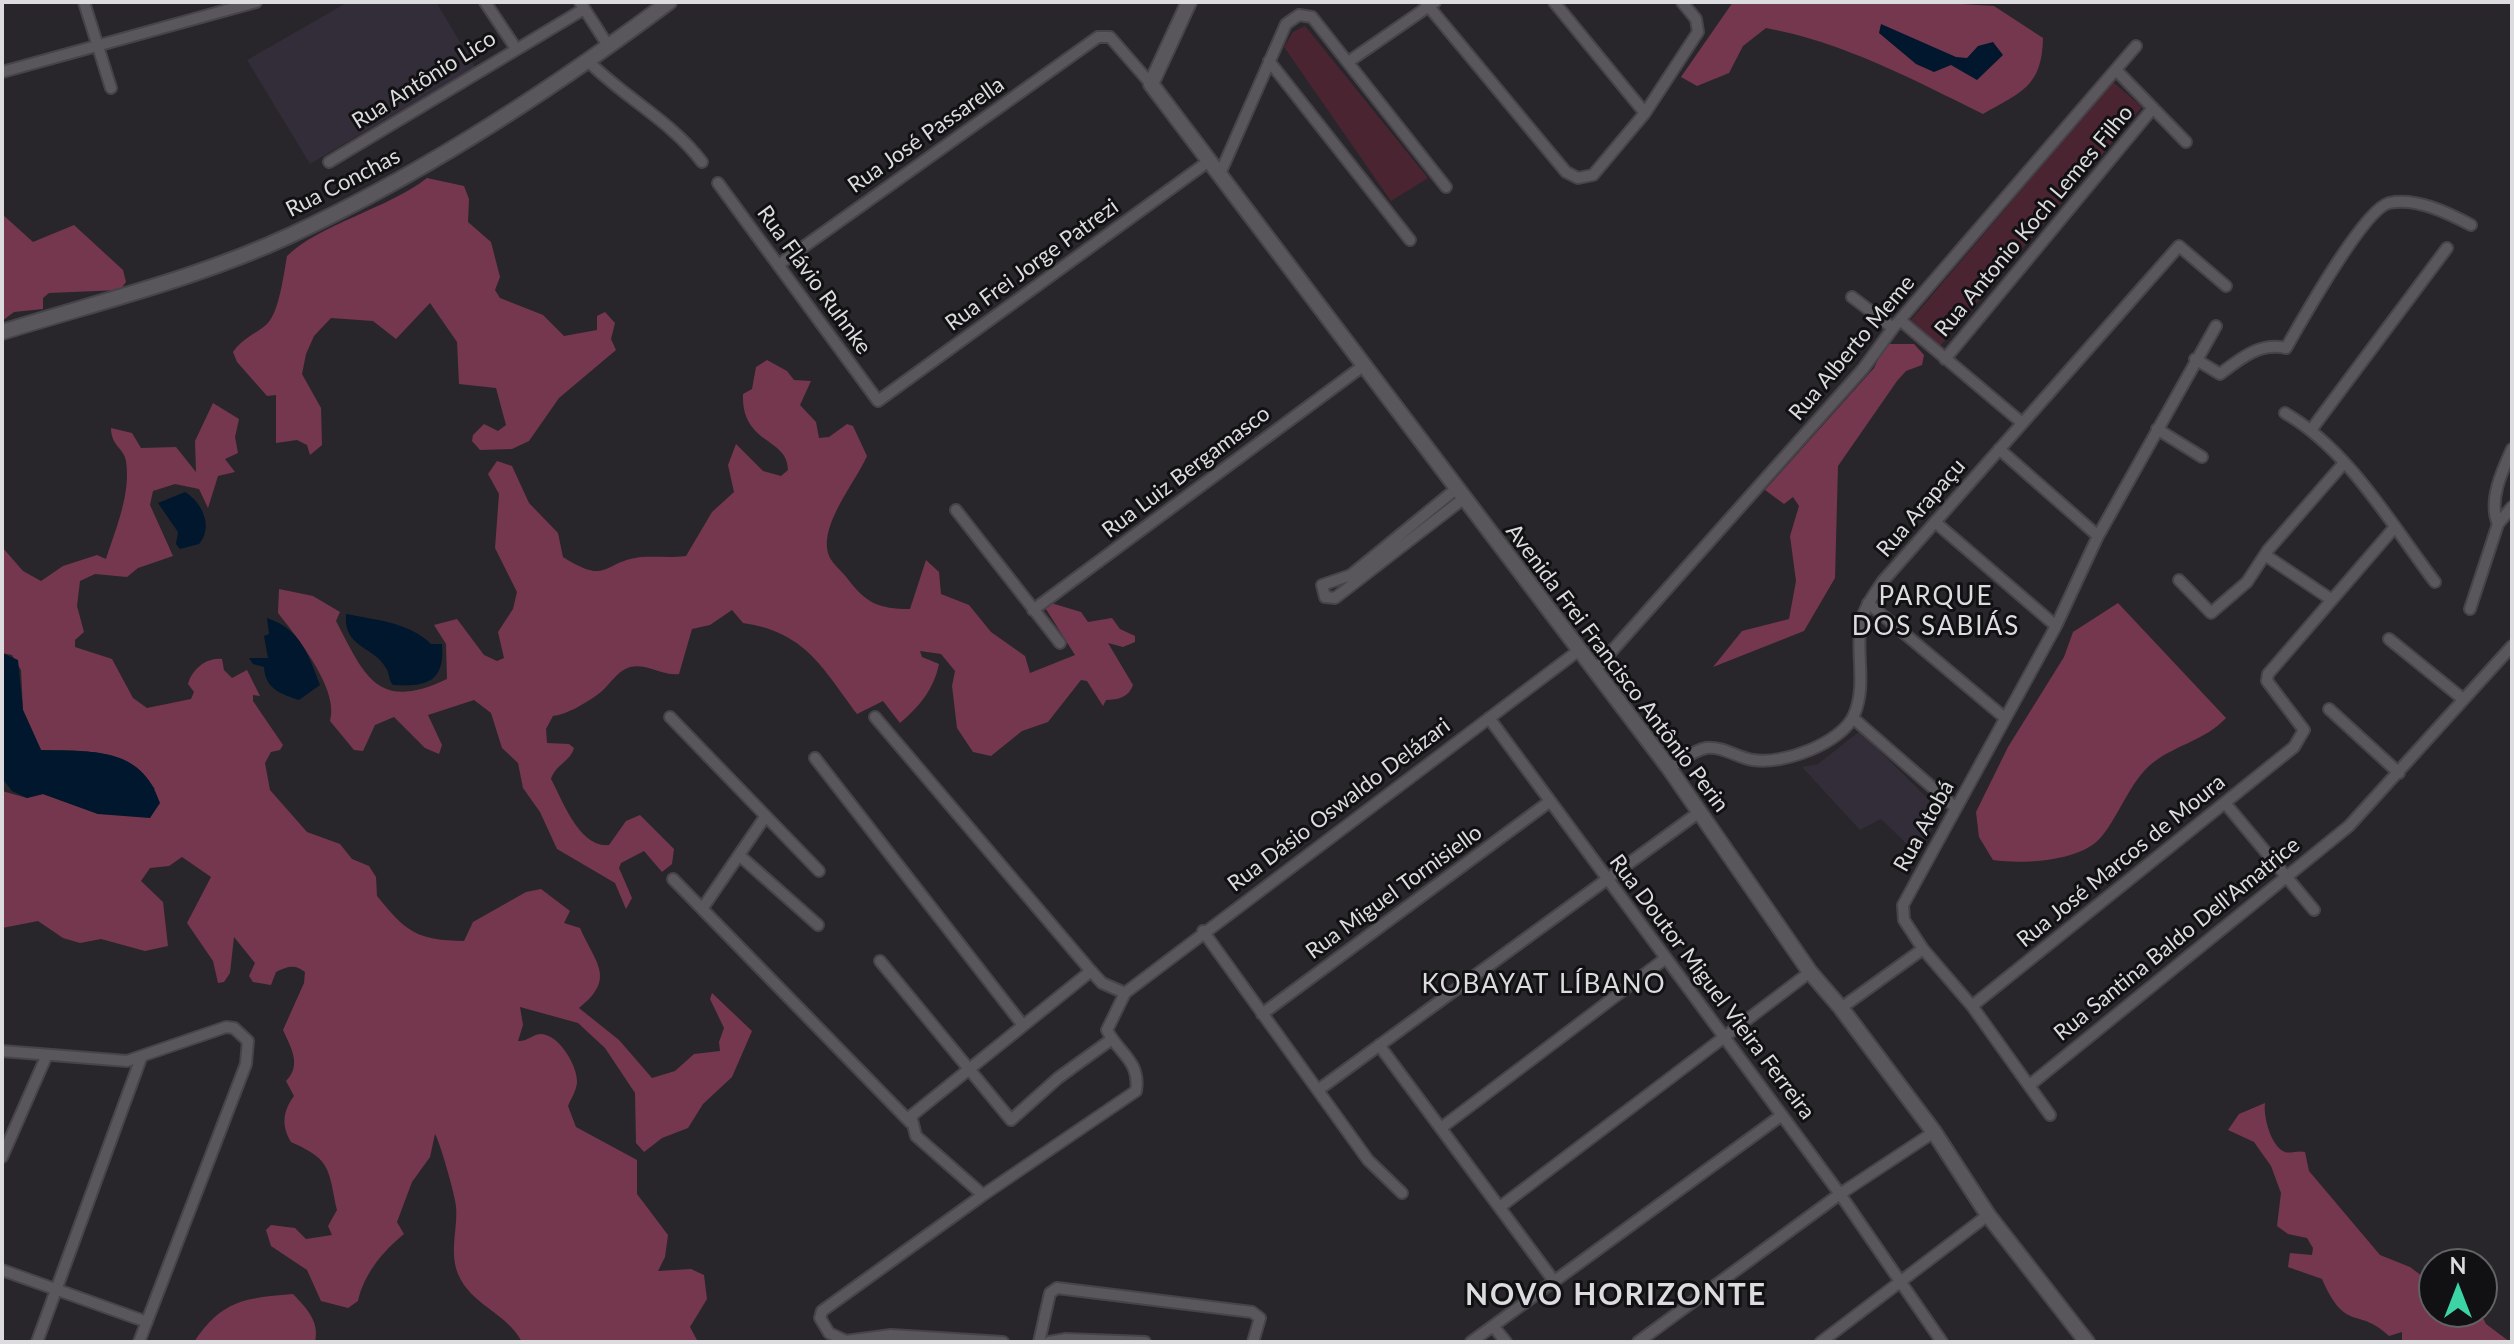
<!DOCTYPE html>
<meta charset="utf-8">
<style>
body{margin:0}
#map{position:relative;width:2514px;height:1344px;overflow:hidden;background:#28262b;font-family:Lato,sans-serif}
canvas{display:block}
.frame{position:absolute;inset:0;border:4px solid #dcdbde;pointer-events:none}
.north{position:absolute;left:2418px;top:1248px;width:80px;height:80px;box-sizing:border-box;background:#111012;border:2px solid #626164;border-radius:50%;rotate:0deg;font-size:22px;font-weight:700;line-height:32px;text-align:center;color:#dcdbde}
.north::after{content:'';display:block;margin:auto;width:28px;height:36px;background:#3cd4a4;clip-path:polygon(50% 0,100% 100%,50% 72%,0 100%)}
</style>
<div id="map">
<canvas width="2514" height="1344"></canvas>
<div class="frame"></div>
<div class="north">N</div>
</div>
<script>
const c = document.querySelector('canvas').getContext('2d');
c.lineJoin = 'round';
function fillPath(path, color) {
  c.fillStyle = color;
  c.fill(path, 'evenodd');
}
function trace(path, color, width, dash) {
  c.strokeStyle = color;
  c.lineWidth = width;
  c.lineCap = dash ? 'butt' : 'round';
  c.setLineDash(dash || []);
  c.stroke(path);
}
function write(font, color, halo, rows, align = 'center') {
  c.font = font + ' Lato,sans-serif';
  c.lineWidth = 6;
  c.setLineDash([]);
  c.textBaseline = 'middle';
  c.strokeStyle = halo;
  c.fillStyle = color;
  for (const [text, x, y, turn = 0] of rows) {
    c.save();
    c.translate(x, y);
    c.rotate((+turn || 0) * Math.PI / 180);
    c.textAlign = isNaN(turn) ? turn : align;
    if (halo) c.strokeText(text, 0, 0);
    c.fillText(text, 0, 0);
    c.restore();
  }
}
fillPath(new Path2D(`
 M348,2H436L475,67L310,164L247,60Z
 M1860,731L1938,809V818L1917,854L1881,819L1860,830L1802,767L1818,764Z`), '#322d38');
fillPath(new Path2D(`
 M1305,26L1428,178L1391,201L1284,47L1293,32Z
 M2113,82L2142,107L1940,346L1911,320Z`), '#4b2432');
fillPath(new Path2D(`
 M1733,2H1930L1994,6L2043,38C2042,87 2021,92 1983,114C1914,80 1843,42 1766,28L1743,46L1729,73L1697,86L1681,77Z
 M427,178L464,186L469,199L468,222L491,242L500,277L495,290L500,298L543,315L564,336L597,330V316L605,312L615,323L611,339L616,350L559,398L529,441L512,449L480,450L472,441L473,435L484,424L498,431L506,425L496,388L459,384L457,342L430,303L396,339L373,321L331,318L314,336L306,354L302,374L321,408L322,445L310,455L307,445L297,440L276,443V395L267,396L237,362L233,352C242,338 256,334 267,324C279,313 284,273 287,256C320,224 387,209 427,178Z
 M2,214L33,242L74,225L123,270L126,282L120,290L49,293L43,298V309L14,312L2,321Z
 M1886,344H1914L1924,355L1922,365L1906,371L1897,381L1838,466L1835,578L1804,631L1713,667L1742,631L1789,619L1796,581L1790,536L1799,506L1793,497L1784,504L1765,490L1874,368Z
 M767,360L787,371L794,380L811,381L800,405L816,422L819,438L829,437L847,424L853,426L867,456C855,483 820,524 828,553C830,562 841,570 847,578C866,603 878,609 910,609L926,560L939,572L941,594L969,605L991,632L1025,656L1030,673L1075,655L1044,606L1051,603L1081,612L1088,622L1112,618L1120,629L1135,636V642L1123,647L1108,643L1133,685C1129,697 1118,700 1106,700L1103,706L1087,681L1081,680L1048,722L1022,731L991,756L973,752L957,728L952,686L955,671L941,654L920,651L922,657L939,664C934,689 919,707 900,723L883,701L857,714C822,667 805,632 743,623L732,610L710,625L692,629L679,674C662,676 647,663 630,667C615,672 609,687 597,695C584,704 568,714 553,716L546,729L547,743L569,744L574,748C570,762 556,764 551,779C563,801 579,848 609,845L626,821L640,815L674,849L672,864L662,872L644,851L621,863L619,868L632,898L626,909L615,883L557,849L540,812L523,788L518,763L502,748L491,713L474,700L428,715L442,745L439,754L425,748L394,717L375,725L363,751L354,750L330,721C340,690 296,636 278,613L279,589L313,596L340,612L336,621C365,677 378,712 447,679L446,644L434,625L457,619L484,655L497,661L504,658L498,632L513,609L517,592L495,548L499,494L488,474L497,461L512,466L529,503L558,533L563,557C609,586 601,562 641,557C656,556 670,558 686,556L712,512L734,492L728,465L736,444L763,471L781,476L788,470C788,437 741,445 743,394L752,389L756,367Z
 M213,403L239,419L235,437L238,453L225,459L235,472L218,476L208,508L199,489L175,484L153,491L150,505L173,556L138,568L127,577L95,574L80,581L77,606L84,632L75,640V647L112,659L133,698L147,708L191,699L194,692L188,684C192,669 207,657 222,659L224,670L232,678L247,670L260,696L253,695V701L283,745L280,750L271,752L265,763L270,790L307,832L340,844L352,859L369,866L376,877L377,896C407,933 417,940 464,941L473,922L526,892L541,889L570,911L564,923L580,928C595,963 617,978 579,1008L619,1040L652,1078L675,1071L694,1054L720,1051L719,1042L724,1028L710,999L712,993L752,1031L732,1077L703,1104L688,1128L662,1138L644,1152L636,1143L635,1093L605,1048L578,1023L520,1007L523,1025L518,1041C527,1042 533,1034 541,1034C560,1035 578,1067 577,1083C576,1091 571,1099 568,1106L576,1127L637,1160V1194L668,1235L665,1257L658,1271L691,1269L704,1275L707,1299L690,1327L698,1342H522C507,1313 471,1305 458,1274C449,1251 458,1229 456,1206C455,1195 440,1142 435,1134L430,1157L412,1182L397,1222L404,1234C383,1251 364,1274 358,1301L348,1308L321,1301L307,1270L271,1246L266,1230L271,1225L295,1228L306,1239L332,1235L328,1226L337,1210C328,1169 332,1160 291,1142C281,1125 283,1111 294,1096L286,1081C302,1065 291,1048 283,1030L304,983L305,972C295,964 288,966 276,972L271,985L253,982L249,976L255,963L234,937L230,973L224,982L218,983L213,961L187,923L211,877L182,857L169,866L150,868L141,881L163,902L168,946L145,951L101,939L80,943L63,938L38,921L2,928V791L27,798L43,794L98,814L155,789C129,747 85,751 41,750L23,710L21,670L12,655L2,653V547L23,571L41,581L63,566L97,555L106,559C116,528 131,494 126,461C124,448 111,446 111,428L132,433L141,448L176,447L196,472L195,441Z
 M2118,603L2226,718C2205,741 2171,746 2149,766C2127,786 2114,828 2095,843C2071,862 2021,864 1993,860L1979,837L1976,812L2008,747L2064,657L2073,632Z
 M2265,1103C2263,1116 2271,1147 2285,1152C2291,1154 2297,1150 2305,1152L2309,1171L2380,1255L2410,1267L2434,1285V1312H2480L2486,1324L2510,1342H2402V1332L2389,1336C2358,1306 2346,1334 2322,1279L2288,1267L2290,1253L2312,1255L2313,1248L2307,1238L2288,1234L2277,1226L2281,1193L2271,1166L2254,1142L2228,1130L2239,1114Z
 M293,1294C306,1308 320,1321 315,1342H194C222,1300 245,1298 293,1294Z`), '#75374d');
fillPath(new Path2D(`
 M1881,24L1956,57L1967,58L1978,46L1993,42L2003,55L1977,80L1951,65L1934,72L1916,64L1879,33Z
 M185,492C202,502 214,527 199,544L180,549L176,544L178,532L158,503Z
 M346,614C375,620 409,622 431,644H442C445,682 427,687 393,685C388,679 390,674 386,668C374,646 343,648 346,614Z
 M267,618C300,629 308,653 320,685L299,700C281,694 265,689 264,667L253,664L249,658H268L264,636L269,634Z
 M2,653L18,660L23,710L41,750C91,752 141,745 160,803L150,818L98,814L43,794L27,798L12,791L2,778Z`), '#01172d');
const street = new Path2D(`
 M84,2L111,88
 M485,2L515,47
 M580,2L609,47
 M1425,2L1566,172L1578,178L1593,175L1645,113L1698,32L1696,19L1682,2
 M1554,2L1645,113
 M1269,61L1410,240
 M589,62C625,98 671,121 702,162
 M1348,62L1435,2
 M2116,70L2186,142
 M2,72L256,2
 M329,162L584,9
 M1219,176L1286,24L1299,15L1312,17L1446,187
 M718,183L878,401L1209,161
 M778,265L1098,37H1110L1151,84
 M1852,297L1893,328
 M1900,320L2021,422
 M1945,359L2153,108
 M2195,359L2220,374C2240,359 2259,342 2286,348C2301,322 2364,209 2389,203C2416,197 2448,213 2471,225
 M2285,413C2349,450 2391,524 2435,582
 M2157,429L2202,457
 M2311,430L2447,248
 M1999,449L2098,536
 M1456,489L1351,575L1322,585L1325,597L1335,598L1463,499
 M956,510L1060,643
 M1935,522L2056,626
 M2498,524C2488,501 2502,471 2512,449
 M2265,555L2332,600
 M2179,580L2211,613L2247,582L2268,550L2344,463
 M1868,603L2005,718
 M2470,609L2498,524L2512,507
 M1033,610L1363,366
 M2389,639L2463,699
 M1594,671L1863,369L1893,328L2136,46
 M2329,709L2399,773
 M670,717L819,871
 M875,717L1091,971L1102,983L1125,993
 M1489,718L1840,1194L1942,1342
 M1853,718L1956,808
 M815,758L1022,1024
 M1669,768C1680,762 1694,750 1706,748C1723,746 1738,758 1753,760C1783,765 1842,743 1854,715C1866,687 1857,659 1860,630C1861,611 1873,596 1883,581L2179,246L2226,286
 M2225,803L2314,910
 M739,855L818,925
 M673,879L911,1123
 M702,909L765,817
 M1203,931L1368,1160L1402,1193
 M880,961L1011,1120L1058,1078L1112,1039
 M1972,1006L2294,747L2304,730L2267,681L2268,674L2394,528
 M1841,1008L1923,949
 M1262,1014L1549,802
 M1379,1045L1554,1281
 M2,1051L127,1061L226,1027L234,1028L248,1041L246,1064L139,1342
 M2031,1084L2349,826L2512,646
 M1318,1090L1698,813
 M2050,1115L1972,1006L1923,949L1904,920L1903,905L2056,626L2098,536L2216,326
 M1441,1128L1666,958
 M2,1157L46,1057
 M983,1195L916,1136L911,1116L1091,971
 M1500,1207L1810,972
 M2,1270L147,1322
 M1493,1326L1506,1342
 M37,1342L141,1058
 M1003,1342L891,1335L846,1341L829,1333L820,1318L822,1311L983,1195L1136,1091C1141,1061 1118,1053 1107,1030L1125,993L1578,651
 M1039,1342L1050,1293L1057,1288L1252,1312L1260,1318L1253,1342
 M1049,1342L1066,1339L1145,1342
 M1471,1342L1782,1115
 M1638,1342L1840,1194L1934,1132
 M1821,1342L1988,1215`);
const secondary = new Path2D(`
 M1189,2L1151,84L1669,768L1810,972L1841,1008L1934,1132L1988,1215L2087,1342
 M2,332C98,302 199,278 291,235C425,173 551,90 669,2`);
trace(street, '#464449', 14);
trace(secondary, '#464449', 18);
trace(street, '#59565c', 10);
trace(secondary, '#59565c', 14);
write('22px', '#dcdbde', '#111012', [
 ["Rua Antônio Lico",424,80,-32],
 ["Rua José Passarella",926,135,-35],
 ["Rua Conchas",343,183,-27],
 ["Rua Antonio Koch Lemes Filho",2034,221,-50],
 ["Rua Frei Jorge Patrezi",1032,265,-36],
 ["Rua Flávio Ruhnke",814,280,54],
 ["Rua Alberto Meme",1852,348,-50],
 ["Rua Luiz Bergamasco",1186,472,-37],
 ["Rua Arapaçu",1921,508,-49],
 ["Avenida Frei Francisco Antônio Perin",1617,668,53],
 ["Rua Dásio Oswaldo Delázari",1339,805,-37],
 ["Rua Atobá",1924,826,-61],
 ["Rua José Marcos de Moura",2121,861,-39],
 ["Rua Miguel Tornisiello",1394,892,-36],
 ["Rua Santina Baldo Dell'Amatrice",2177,939,-39],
 ["Rua Doutor Miguel Vieira Ferreira",1712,987,53]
]);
c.letterSpacing = '2px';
write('26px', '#dcdbde', '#111012', [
 ["PARQUE",1936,597],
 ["DOS SABIÁS",1936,627],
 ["KOBAYAT LÍBANO",1544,985]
]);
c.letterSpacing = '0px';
c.letterSpacing = '2px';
write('bold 30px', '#dcdbde', '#111012', [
 ["NOVO HORIZONTE",1616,1295]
]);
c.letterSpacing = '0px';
</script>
